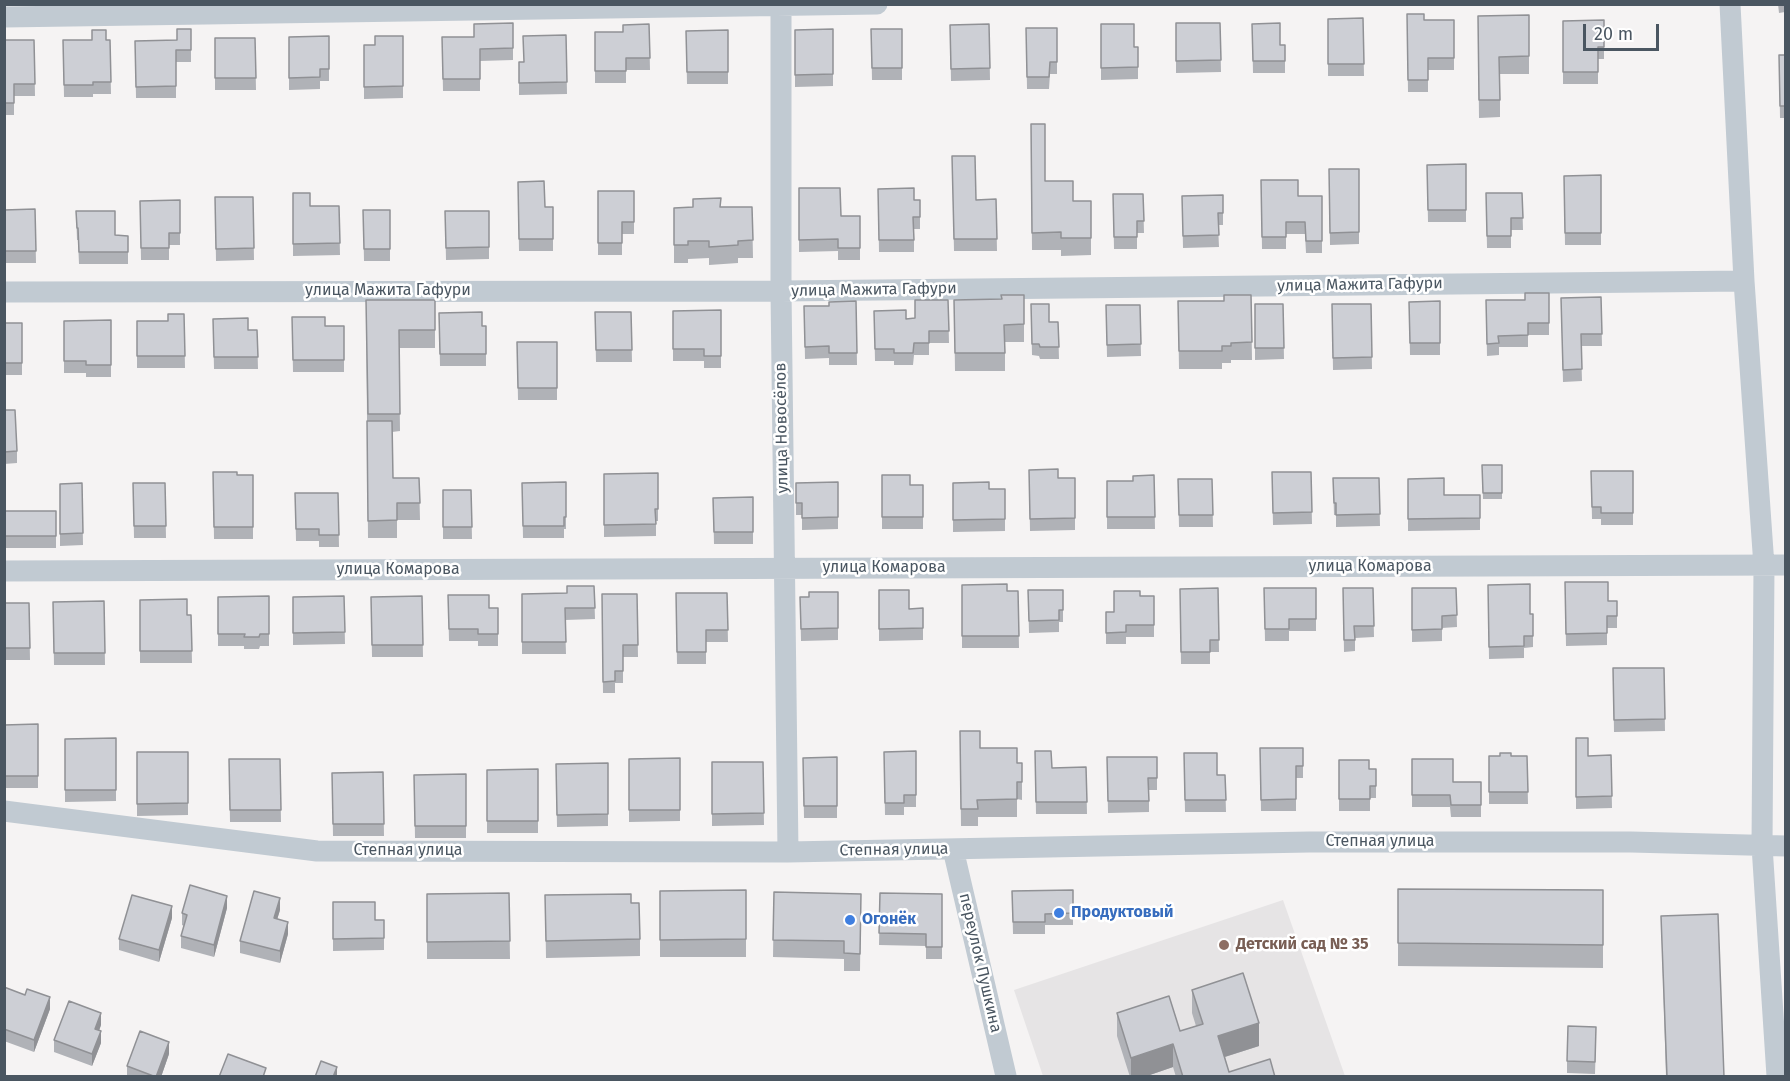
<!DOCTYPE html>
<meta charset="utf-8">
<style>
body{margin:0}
#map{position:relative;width:1790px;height:1081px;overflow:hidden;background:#f5f3f3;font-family:"Fira Sans",sans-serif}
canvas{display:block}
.frame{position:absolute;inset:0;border:6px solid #4a5661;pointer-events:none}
.scale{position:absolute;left:1583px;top:24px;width:76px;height:27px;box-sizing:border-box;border:3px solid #4a5661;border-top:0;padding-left:8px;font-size:18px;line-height:21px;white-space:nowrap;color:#4a5661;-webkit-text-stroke:4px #fff;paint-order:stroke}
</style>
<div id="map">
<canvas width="1790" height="1081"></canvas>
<div class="frame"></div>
<div class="scale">20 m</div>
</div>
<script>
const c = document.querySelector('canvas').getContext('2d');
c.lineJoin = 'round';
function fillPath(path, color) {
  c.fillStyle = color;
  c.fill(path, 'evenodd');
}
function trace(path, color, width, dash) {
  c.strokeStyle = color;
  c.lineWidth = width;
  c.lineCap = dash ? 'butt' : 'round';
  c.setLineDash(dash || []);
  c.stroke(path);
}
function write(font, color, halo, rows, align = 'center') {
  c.font = font + ' "Fira Sans",sans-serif';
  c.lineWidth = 5;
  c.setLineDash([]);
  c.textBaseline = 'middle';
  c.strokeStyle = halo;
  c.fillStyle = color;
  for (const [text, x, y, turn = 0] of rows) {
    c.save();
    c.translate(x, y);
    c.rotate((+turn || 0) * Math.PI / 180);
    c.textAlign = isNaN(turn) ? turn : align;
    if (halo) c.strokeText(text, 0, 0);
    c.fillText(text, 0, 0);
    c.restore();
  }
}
fillPath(new Path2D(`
 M1283,900L1345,1076H1043L1014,990Z`), '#e6e4e5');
trace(new Path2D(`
 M781,4V291L788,852
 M1730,4L1744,281L1764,566L1762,846L1777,1076
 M4,17L877,4
 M4,292L781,291L1744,281
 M4,571L1786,565
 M4,811L317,851L788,852L1309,842H1631L1786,846
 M953,849L1006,1076`), '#c1cad2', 21);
fillPath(new Path2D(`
 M1778,4H1785V12L1779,13Z
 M1407,14L1424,20H1454V70H1428V92H1408Z
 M1529,15V74H1500V117L1479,118L1478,16Z
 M1363,18L1364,76H1328V19Z
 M1604,20V59H1598V84H1563V21Z
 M513,23V60L480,61V91H443L442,37H474Z
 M1176,23H1220L1221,72L1176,73Z
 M649,24L650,70H626V83H595V32H623Z
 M989,24L990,80L951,81L950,25Z
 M1101,24L1134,47H1138V79L1101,80Z
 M1252,24L1280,45H1285V73H1253Z
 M1026,28H1057V74H1050L1049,89H1027Z
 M191,29V62H176V98H136L135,41L177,40Z
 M833,29V86L795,87V30Z
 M871,29H902V80H872Z
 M728,30V84H687L686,31Z
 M566,35L567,94L519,95V62H524Z
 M329,36V81H320V89L289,90V37Z
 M403,36V98L364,99V45H375Z
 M215,38H255L256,90H215Z
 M4,40H34L35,96H14V115H4Z
 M63,40H110L111,94H93V97H64Z
 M1779,55H1785V118H1780Z
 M1031,124L1045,181L1073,201H1091V255L1061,256V250H1032Z
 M952,156L976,200L996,199L997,251H954Z
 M1466,164V222H1428L1427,165Z
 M1329,169H1359V244L1330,245Z
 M1601,175V245H1565L1564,176Z
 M1261,180L1298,196H1322V253H1306L1305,234H1286V249H1262Z
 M518,182L545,207H553V251H519Z
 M799,188L841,216H860V260H838V251L799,252Z
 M878,189L914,200H920V229H914V252H879Z
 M598,191H634V234H622V255H598Z
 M293,193L310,206H339L340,255L293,256Z
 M1486,193H1522L1523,230H1511V248H1487Z
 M1113,194H1143L1144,233H1137V249H1114Z
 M1223,195V225H1218L1219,247L1183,248L1182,196Z
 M215,197H253L254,260L216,261Z
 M180,200V245H169V260H141L140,201Z
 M693,207H752L753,258H738V263L709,265V258L688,259V263H674V208Z
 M35,209L36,263H4V210Z
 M363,210H390V261H364Z
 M76,211L115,235L128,236V264H79L78,240H77Z
 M445,211H489V259L446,260Z
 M1549,293V335H1528V347H1499V355L1487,356L1486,300H1525Z
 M1024,295V342H1005V371H955L954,300L1002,299Z
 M1251,295L1252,360H1231V363H1222V369H1179L1178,301H1224Z
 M1601,297L1602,346H1581L1582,381L1563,382L1561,298Z
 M366,300H435V348H399L400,431L392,432L393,478H419L420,520H397V538H368Z
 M948,300L949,343H929V355H914L913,365H894V361H875L874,311L906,319L915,318Z
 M856,301L857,365H829V358L805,359L804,306H829Z
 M1440,301V355H1410L1409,302Z
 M1031,304L1049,322H1058L1059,359H1040L1039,356L1032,355Z
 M1255,304H1283L1284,359L1255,360Z
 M1332,304H1371L1372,369L1333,370Z
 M1106,305H1140L1141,356L1107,357Z
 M721,310V368H704V361H673V311Z
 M595,312H631L632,362H596Z
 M439,313L482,326H486V366H440Z
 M184,314L185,368H137V321H168Z
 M292,317L325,326H344V372H293Z
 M213,319L248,330H257L258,369H214Z
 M111,320V377H86V373H64V321Z
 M4,323H22V375H4Z
 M517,342H557V400H518Z
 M4,410L17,451V463L4,464Z
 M1482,465H1502V499H1483Z
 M1029,470L1058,478H1075V530L1030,531Z
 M1591,471H1633V525H1601V519H1592Z
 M213,472L237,475H253V539H214Z
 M1272,472H1311L1312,524L1273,525Z
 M658,473V521H656V536L604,537V474Z
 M882,475L910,485H923V529H882Z
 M1154,475L1155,529H1107V481H1133Z
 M1333,478H1379L1380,526L1336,527V515H1334Z
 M1178,479H1212L1213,527H1179Z
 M1408,479L1444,495H1480V530L1408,531Z
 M566,482V529H564V538H523L522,483Z
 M838,482V529L802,530V515H796V483Z
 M82,483L83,545L60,546V484Z
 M133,483H165L166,538H134Z
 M953,483L989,489H1005V531L953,532Z
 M443,490H471L472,539H443Z
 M295,493H338L339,547H319V541H296Z
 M753,497V544H714L713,498Z
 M4,511H56V548H4Z
 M1565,582L1608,601H1617V628H1607V645L1566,646Z
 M962,585L1007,591H1018L1019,648H962Z
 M1488,585L1530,614H1533V647L1524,648V658L1489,659Z
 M594,586L595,619L565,620L566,654H522V594L567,593Z
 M1218,588L1219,652H1210V664H1181L1180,589Z
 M1264,588H1316V631H1289V641H1265Z
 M1343,588H1373L1374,637L1355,638V651L1344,652Z
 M1412,588H1456L1457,627L1442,628V641L1412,642Z
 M879,590L909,609L923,608V640L879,641Z
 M1028,590H1063V622H1059V632L1029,633Z
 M838,592V640L801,641L800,597H809Z
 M676,593H727L728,642H706V664H677Z
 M602,594H637L638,657H623V683H615V693H603Z
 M448,595L489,608H498V646H478V641H449Z
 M269,596V646H260L259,649H244V646H218V597Z
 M344,596L345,644L293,645V597Z
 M422,596L423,657H372L371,597Z
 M1140,596H1154V637H1126V644H1106V612H1114Z
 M140,600L187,615H191L192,663H140Z
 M104,601L105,665H54L53,602Z
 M4,603H29L30,660H4Z
 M1613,668H1664L1665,731L1614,732Z
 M38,724V788H4V725Z
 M960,731L980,748L1017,763H1022V800L1017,799V817H978V826H961Z
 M116,738V801L65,802V739Z
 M1576,738L1588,756L1611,755L1612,808L1576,809Z
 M1260,748H1303V778H1296V811H1261Z
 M916,751V807H904V815H885L884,752Z
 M1035,751L1052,768L1086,767L1087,814H1036Z
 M137,752H188V815L137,816Z
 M1184,753L1217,775H1225L1226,812H1185Z
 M1489,756H1527L1528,804H1489Z
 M837,757V818H804L803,758Z
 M1107,757H1157V790H1149V812L1108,813Z
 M680,758V821L629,822V759Z
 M229,759H280L281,822H230Z
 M1412,759L1453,782H1481V817H1451L1450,807H1412Z
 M1339,760L1369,769H1376V798H1370V811H1339Z
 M712,762H763L764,825L712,826Z
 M608,763V826L557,827L556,764Z
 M538,769V833H487V770Z
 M383,772L384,836H333L332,773Z
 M466,774V838H415L414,775Z
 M1398,889L1603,890V968L1398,966Z
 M746,890V957H660V891Z
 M1073,890V925H1045V934H1013L1012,891Z
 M774,892L861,894L860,971H844V959L773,957Z
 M509,893L510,959H427V894Z
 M880,893L942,894V959H926V946L879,945Z
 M545,895L631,903L640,939V956L546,958Z
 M333,902L375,920H384V950L333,951Z
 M227,908L214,957L181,948V936L184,926L182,925V913Z
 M280,910L277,919L288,934L280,963L240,953V941Z
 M1661,916L1724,1077H1666Z
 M172,918L159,962L119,950V939Z
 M4,987L50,1009L34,1052L4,1041Z
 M1192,990L1259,1046L1225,1057L1229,1072L1275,1077H1176L1173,1067L1144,1077H1130L1117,1036V1013L1180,1031L1196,1026L1192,1013Z
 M101,1025L99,1031L101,1043L92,1066L54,1052V1040Z
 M1596,1039L1595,1074L1567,1073V1061Z
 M169,1054L161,1077H127V1066Z`), '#b0b2b7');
fillPath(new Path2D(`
 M227,896V908L214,957V945Z
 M280,898V910L274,930V918Z
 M172,906V918L159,962V950Z
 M288,922V934L280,963V951Z
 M50,997V1009L34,1052V1040Z
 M101,1013V1025L95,1041V1029Z
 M1259,1023V1046L1218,1059V1036Z
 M101,1031V1043L92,1066V1054Z
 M169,1042V1054L161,1077H156Z
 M1173,1044V1067L1144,1077H1131V1058Z
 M337,1067V1077H333Z`), '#909195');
const building = new Path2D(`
 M1407,14H1424V20H1454V58H1428V80H1408Z
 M1529,15V56L1499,57L1500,100H1479L1478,16Z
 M1363,18L1364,64H1328V19Z
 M1604,20V47H1598V72H1563V21Z
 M513,23V48L480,49V79H443L442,37H474V24Z
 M1176,23H1220L1221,60L1176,61Z
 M1280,23V45H1285V61H1253L1252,24Z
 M649,24L650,58H626V71H595V32H623V25Z
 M989,24L990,68L951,69L950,25Z
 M1101,24H1134V47H1138V67L1101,68Z
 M1026,28H1057V62H1050L1049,77H1027Z
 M177,29H191V50H176V86L136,87L135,41L177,40Z
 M833,29V74L795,75V30Z
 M871,29H902V68H872Z
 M92,30H106V40H110L111,82H93V85H64L63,40H92Z
 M728,30V72H687L686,31Z
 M566,35L567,82L519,83V62H524L523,36Z
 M329,36V69H320V77L289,78V37Z
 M375,36H403V86L364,87V45H375Z
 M215,38H255L256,78H215Z
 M4,40H34L35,84H14V103H4Z
 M1779,55H1785V106H1780Z
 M1031,124H1045V181H1073V201H1091V238H1061V232L1032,233Z
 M952,156H975L976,200L996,199L997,239H954Z
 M1466,164V210H1428L1427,165Z
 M1329,169H1359V232L1330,233Z
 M1601,175V233H1565L1564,176Z
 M1261,180H1298V196H1322V241H1306L1305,222H1286V237H1262Z
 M544,181L545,207H553V239H519L518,182Z
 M799,188H840L841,216H860V248H838V239L799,240Z
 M914,188V200H920V217H913L914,240H879L878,189Z
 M598,191H634V222H622V243H598Z
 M293,193H310V206H339L340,243L293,244Z
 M1486,193H1522L1523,218H1511V236H1487Z
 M1113,194H1143L1144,221H1137V237H1114Z
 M1223,195V213H1218L1219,235L1183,236L1182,196Z
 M215,197H253L254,248L216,249Z
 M721,198L720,207H752L753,240L738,241V245L709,247V241H688V245H674V208L693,207V199Z
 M180,200V233H169V248H141L140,201Z
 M35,209L36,251H4V210Z
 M363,210H390V249H364Z
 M76,211H115V235L128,236V252H79L78,228H77Z
 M445,211H489V247L446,248Z
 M1525,293H1549V323H1528V335L1498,336L1499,343L1487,344L1486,300H1525Z
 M1001,295H1024V324L1004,325L1005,353H955L954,300L1002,299Z
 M1224,295H1251L1252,342L1231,343V346H1222V351H1179L1178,301H1224Z
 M1601,297L1602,334H1581L1582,369L1563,370L1561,298Z
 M366,300H435V330H399L400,414H368Z
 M915,300H948L949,331H929V343H914L913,353H894V349H875L874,311L906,310V319L915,318Z
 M856,301L857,353H829V346L805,347L804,306H829V302Z
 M1440,301V343H1410L1409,302Z
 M1031,304H1049V322H1058L1059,347H1040L1039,344H1032Z
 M1255,304H1283L1284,348H1255Z
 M1332,304H1371L1372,357L1333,358Z
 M1106,305H1140L1141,344L1107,345Z
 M721,310V356H704V349H673V311Z
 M482,312V326H486V354H440L439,313Z
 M595,312H631L632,350H596Z
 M168,314H184L185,356H137V321H168Z
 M292,317H325V326H344V360H293Z
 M248,318V330H257L258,357H214L213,319Z
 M111,320V365H86V361H64V321Z
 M4,323H22V363H4Z
 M517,342H557V388H518Z
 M4,410H15L17,451L4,452Z
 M367,421H392L393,478H419L420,503H397V520L368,521Z
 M1482,465H1502V493H1483Z
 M1058,469V478H1075V518L1030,519L1029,470Z
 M1591,471H1633V513H1601V507H1592Z
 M213,472H237V475H253V527H214Z
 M1272,472H1311L1312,512L1273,513Z
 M658,473V509H655L656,524L604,525V474Z
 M882,475H910V485H923V517H882Z
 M1154,475L1155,517H1107V481H1133V476Z
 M1333,478H1379L1380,514L1336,515V503H1334Z
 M1444,478V495H1480V518L1408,519V479Z
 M1178,479H1212L1213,515H1179Z
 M566,482V517H564V526H523L522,483Z
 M838,482V517L802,518V503H796V483Z
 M989,482V489H1005V519L953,520V483Z
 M82,483L83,533L60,534V484Z
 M133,483H165L166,526H134Z
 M443,490H471L472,527H443Z
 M295,493H338L339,535H319V529H296Z
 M753,497V532H714L713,498Z
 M4,511H56V536H4Z
 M1565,582H1608V601H1617V616H1607V633L1566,634Z
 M1007,584V591H1018L1019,636H962V585Z
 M1530,584V614H1533V636H1524V646L1489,647L1488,585Z
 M567,586H594L595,608H565L566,642H522V594L567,593Z
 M1218,588L1219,640H1210V652H1181L1180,589Z
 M1264,588H1316V619H1289V629H1265Z
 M1343,588H1373L1374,626H1354L1355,640H1344Z
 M1412,588H1456L1457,615L1442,616V629L1412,630Z
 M879,590H909V609L923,608V628L879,629Z
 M1028,590H1063V610H1059V620L1029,621Z
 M1114,591H1140V596H1154V625H1126V632L1106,633V612H1114Z
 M809,592H838V628L801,629L800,597H809Z
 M676,593H727L728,630H706V652H677Z
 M602,594H637L638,645H623V671H615V681L603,682Z
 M448,595H489V608H498V634H478V629H449Z
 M269,596V634H260L259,637H244L245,634H218V597Z
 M344,596L345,632L293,633V597Z
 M422,596L423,645H372L371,597Z
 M187,599V615H191L192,651H140V600Z
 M104,601L105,653H54L53,602Z
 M4,603H29L30,648H4Z
 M1613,668H1664L1665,719L1614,720Z
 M38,724V776H4V725Z
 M960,731H980V748H1017V763H1022V782H1017V799L977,800L978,809H961Z
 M116,738V790H65V739Z
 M1576,738H1588V756L1611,755L1612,796L1576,797Z
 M1260,748H1303V766H1296V799L1261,800Z
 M916,751V795H904V803H885L884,752Z
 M1035,751H1051L1052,768L1086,767L1087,802H1036Z
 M137,752H188V803L137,804Z
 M1184,753H1217V775H1225L1226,800H1185Z
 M1500,753H1511V756H1527L1528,792H1489V756H1500Z
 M837,757V806H804L803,758Z
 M1107,757H1157V778H1148L1149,801H1108Z
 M680,758V810H629V759Z
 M229,759H280L281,810H230Z
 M1412,759H1453V782H1481V805H1451L1450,795H1412Z
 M1339,760H1369V769H1376V786H1370V799H1339Z
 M712,762H763L764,813L712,814Z
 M608,763V814L557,815L556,764Z
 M538,769V821H487V770Z
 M383,772L384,824H333L332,773Z
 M466,774V826H415L414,775Z
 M190,885L227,896L214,945L181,936L187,915L182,913Z
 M1398,889L1603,890V945L1398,943Z
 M746,890V939L660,940V891Z
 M1073,890V913L1045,914V922H1013L1012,891Z
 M254,891L280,898L274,918L288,922L280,951L240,941Z
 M774,892L861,894L860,954L844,953V941L773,940Z
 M509,893L510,941L427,942V894Z
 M880,893L942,894V947H926V934L879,933Z
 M631,894V903H639L640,939L546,941L545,895Z
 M132,895L172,906L159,950L119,939Z
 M333,902H375V920H384V938L333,939Z
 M1718,914L1724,1077H1667L1661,916Z
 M1243,973L1259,1023L1218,1036L1229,1072L1270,1059L1275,1077H1183L1173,1044L1131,1058L1117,1013L1169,996L1180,1031L1203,1024L1192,990Z
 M4,987L25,995L27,989L50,997L34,1040L4,1029Z
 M69,1001L101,1013L95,1029L101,1031L92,1054L54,1040Z
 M1568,1026L1596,1027L1595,1062L1567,1061Z
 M140,1031L169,1042L156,1077L127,1066Z
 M228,1054L266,1068L263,1077H219Z
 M321,1061L337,1067L333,1077H315Z`);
fillPath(building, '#cdcfd5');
trace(building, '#909195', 1.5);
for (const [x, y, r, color] of [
 [1059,913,6,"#3f7fe0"],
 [850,920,6,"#3f7fe0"],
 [1224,945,6,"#8d6e63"]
]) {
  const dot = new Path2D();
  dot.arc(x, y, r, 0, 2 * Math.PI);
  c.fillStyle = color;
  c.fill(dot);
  trace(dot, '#fff', 2);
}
write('16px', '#4a5661', '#fff', [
 ["улица Мажита Гафури",1360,285,-1],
 ["улица Мажита Гафури",874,290,-1],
 ["улица Мажита Гафури",388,291],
 ["улица Новосёлов",782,428,-91],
 ["улица Комарова",1370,567],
 ["улица Комарова",884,568],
 ["улица Комарова",398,570],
 ["Степная улица",1380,842],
 ["Степная улица",894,850,-1],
 ["Степная улица",408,851],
 ["переулок Пушкина",980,963,77]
]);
write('bold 16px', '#366cbe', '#fff', [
 ["Продуктовый",1071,913],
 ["Огонёк",862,920]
], 'left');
write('bold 16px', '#785e54', '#fff', [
 ["Детский сад № 35",1236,945]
], 'left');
</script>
